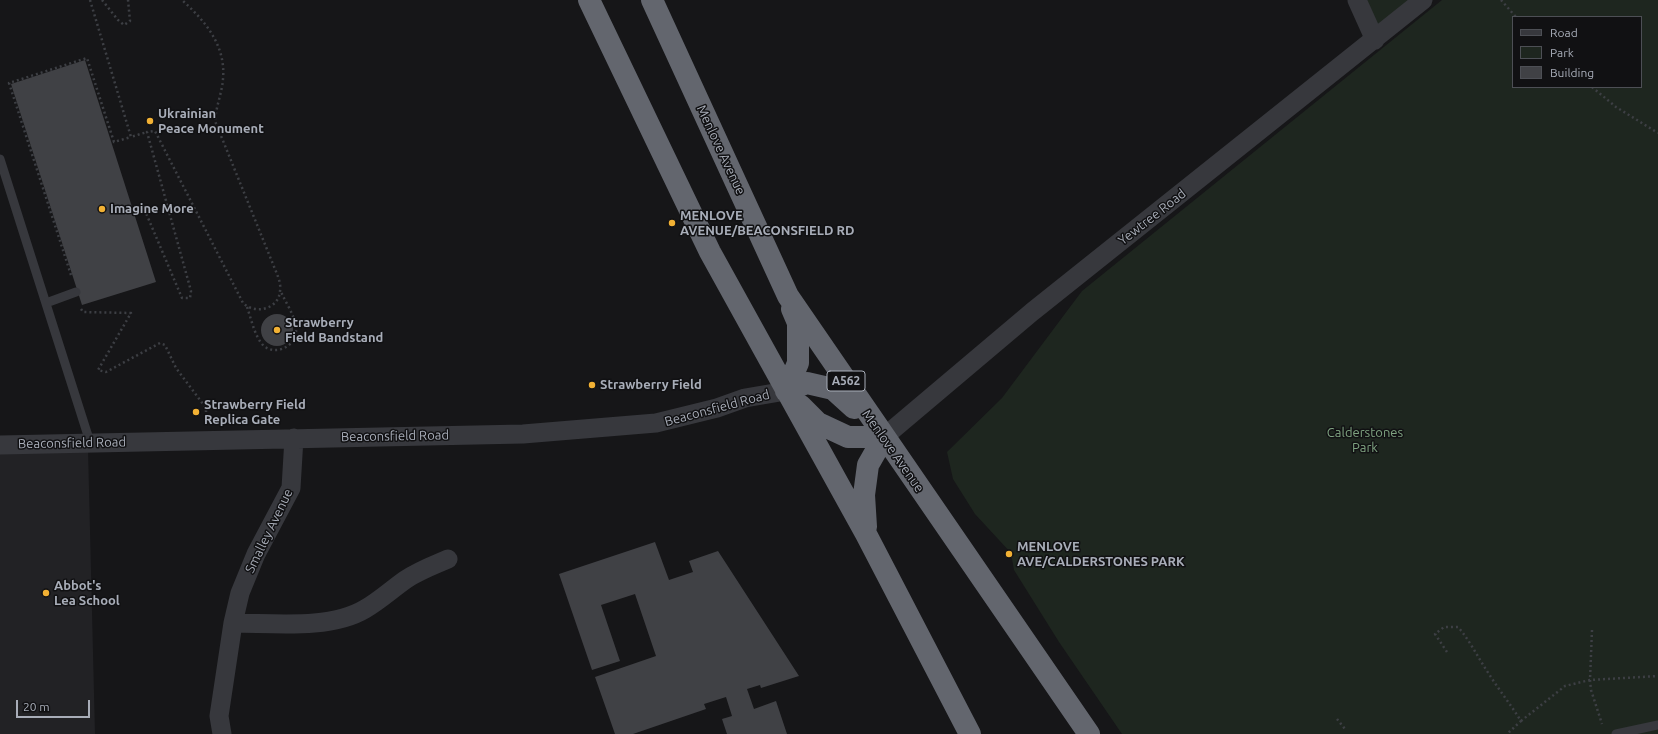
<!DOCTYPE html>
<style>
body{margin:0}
#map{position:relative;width:1658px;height:734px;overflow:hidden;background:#161618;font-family:Ubuntu,sans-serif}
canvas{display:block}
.legend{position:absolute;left:1512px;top:16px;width:130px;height:72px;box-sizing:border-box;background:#111113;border:1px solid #4d4f55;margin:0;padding:5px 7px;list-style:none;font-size:12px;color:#a8adb8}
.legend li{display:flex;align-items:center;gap:8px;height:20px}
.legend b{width:20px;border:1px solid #4d4f55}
.scale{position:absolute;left:16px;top:700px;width:74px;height:18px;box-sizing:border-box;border:2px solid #a8adb8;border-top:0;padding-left:5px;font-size:12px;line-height:14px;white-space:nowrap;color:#a8adb8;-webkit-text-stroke:3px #111113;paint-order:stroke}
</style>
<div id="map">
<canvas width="1658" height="734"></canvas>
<ul class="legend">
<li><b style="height:5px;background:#37383d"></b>Road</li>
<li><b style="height:11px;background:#1e261f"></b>Park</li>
<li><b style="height:11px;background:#404145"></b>Building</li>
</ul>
<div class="scale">20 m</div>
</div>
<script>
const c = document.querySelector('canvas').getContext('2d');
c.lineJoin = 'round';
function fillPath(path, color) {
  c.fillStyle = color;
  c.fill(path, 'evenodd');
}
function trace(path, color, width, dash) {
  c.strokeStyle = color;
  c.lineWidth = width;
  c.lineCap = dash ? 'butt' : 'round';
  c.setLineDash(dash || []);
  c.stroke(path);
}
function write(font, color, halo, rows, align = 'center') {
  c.font = font + ' Ubuntu,sans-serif';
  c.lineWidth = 3;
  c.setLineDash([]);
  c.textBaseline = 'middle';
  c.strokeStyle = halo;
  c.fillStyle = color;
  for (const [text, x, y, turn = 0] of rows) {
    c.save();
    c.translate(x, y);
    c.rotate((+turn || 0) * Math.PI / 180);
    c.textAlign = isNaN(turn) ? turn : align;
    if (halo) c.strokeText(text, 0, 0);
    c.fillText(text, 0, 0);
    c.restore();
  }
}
fillPath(new Path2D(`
 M88,449L95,734H0V452Z`), '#222225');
fillPath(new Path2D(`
 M1367,0H1410L1378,26Z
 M1442,0H1658V734H1122L1059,642L1014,570L1011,553L975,514L953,479L947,452L1002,398L1082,291ZM1513,17H1641V87H1513Z`), '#1e261f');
fillPath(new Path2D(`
 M85,60L156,282L82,305L11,84Z
 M261 330a16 16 0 1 1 32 0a16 16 0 1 1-32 0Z
 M655,542L669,580L693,572L689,561L718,551L799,676L761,688L760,685L747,689L754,709L776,701L787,734H727L722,719L732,716L726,697L704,704L706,709L633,734H615L595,677L656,656L635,594L601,605L620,661L592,670L559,574Z`), '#404145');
trace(new Path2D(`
 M90,0L131,137L147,132
 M102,0L118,20L124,25L130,21L128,0
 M1501,0L1516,17
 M1592,87L1616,107L1658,133
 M137,208L143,206L182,298H190L191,291L147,132L155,131L243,303C255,315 279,309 280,291C281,285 279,279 277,274L215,121C216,106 222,93 223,79C226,45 205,21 182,0
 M71,275L9,83L87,58L114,142L131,137
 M247,307C251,318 254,334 262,344C274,358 298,346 296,328C295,316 286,303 281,292
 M81,309L83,312L131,313L98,370L106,372L160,343L165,345L176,368L206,408V419
 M1592,630L1590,680L1591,690L1602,724
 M1447,652L1435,634L1444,627H1458C1471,642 1478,658 1489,674C1499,690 1511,705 1521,721L1507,734
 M1337,719L1345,729
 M1521,721L1565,686L1590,680L1658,676`), '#3d3f44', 2.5, [2, 3]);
trace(new Path2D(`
 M0,159L90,442
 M46,303L76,292
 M1616,734L1658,725`), '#37383d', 9);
trace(new Path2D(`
 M1357,0L1375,40
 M884,437L1032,312L1423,0
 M0,445L523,434L656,423L717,408L745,398L786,391
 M233,623C273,623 330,630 365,609C379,601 391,590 405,580C418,571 434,565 448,559
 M222,734L219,716L233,623L240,593L256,554L291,488L294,438`), '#37383d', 19);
trace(new Path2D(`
 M589,0L710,252L866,534L970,734
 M652,0L788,296L1089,734
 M786,391L807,383L833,389L854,408
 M786,391L798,363V323L792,309
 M801,406L818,423L848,437H884
 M866,527L864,495L868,465L884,437`), '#63666e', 22);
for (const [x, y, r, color] of [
 [150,121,4,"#f2b134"],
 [102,209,4,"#f2b134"],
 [672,223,4,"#f2b134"],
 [277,330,4,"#f2b134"],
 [592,385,4,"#f2b134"],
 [196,412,4,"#f2b134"],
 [1009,554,4,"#f2b134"],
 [46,593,4,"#f2b134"]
]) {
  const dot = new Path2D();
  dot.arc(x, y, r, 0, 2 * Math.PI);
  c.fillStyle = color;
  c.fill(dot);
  trace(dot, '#111113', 1.5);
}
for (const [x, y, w] of [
 [846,381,38]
]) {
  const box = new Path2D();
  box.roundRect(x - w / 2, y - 10, w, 20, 3);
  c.fillStyle = '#111113';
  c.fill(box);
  trace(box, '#a8adb8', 1);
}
write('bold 12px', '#a8adb8', null, [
 ["A562",846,381]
]);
write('bold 13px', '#a8adb8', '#111113', [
 ["Ukrainian",158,114],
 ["Peace Monument",158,129],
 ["Imagine More",110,209],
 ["MENLOVE",680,216],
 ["AVENUE/BEACONSFIELD RD",680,231],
 ["Strawberry",285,323],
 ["Field Bandstand",285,338],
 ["Strawberry Field",600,385],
 ["Strawberry Field",204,405],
 ["Replica Gate",204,420],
 ["MENLOVE",1017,547],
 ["AVE/CALDERSTONES PARK",1017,562],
 ["Abbot's",54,586],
 ["Lea School",54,601]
], 'left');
write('13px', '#a8adb8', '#111113', [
 ["Menlove Avenue",721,150,65],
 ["Yewtree Road",1152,217,-38],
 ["Beaconsfield Road",717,408,-15],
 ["Beaconsfield Road",395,436,-1],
 ["Beaconsfield Road",72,443,-1],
 ["Menlove Avenue",893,451,55],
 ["Smalley Avenue",269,531,-64]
]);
write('13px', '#7fa381', '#111113', [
 ["Calderstones",1365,433],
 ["Park",1365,448]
]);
</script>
